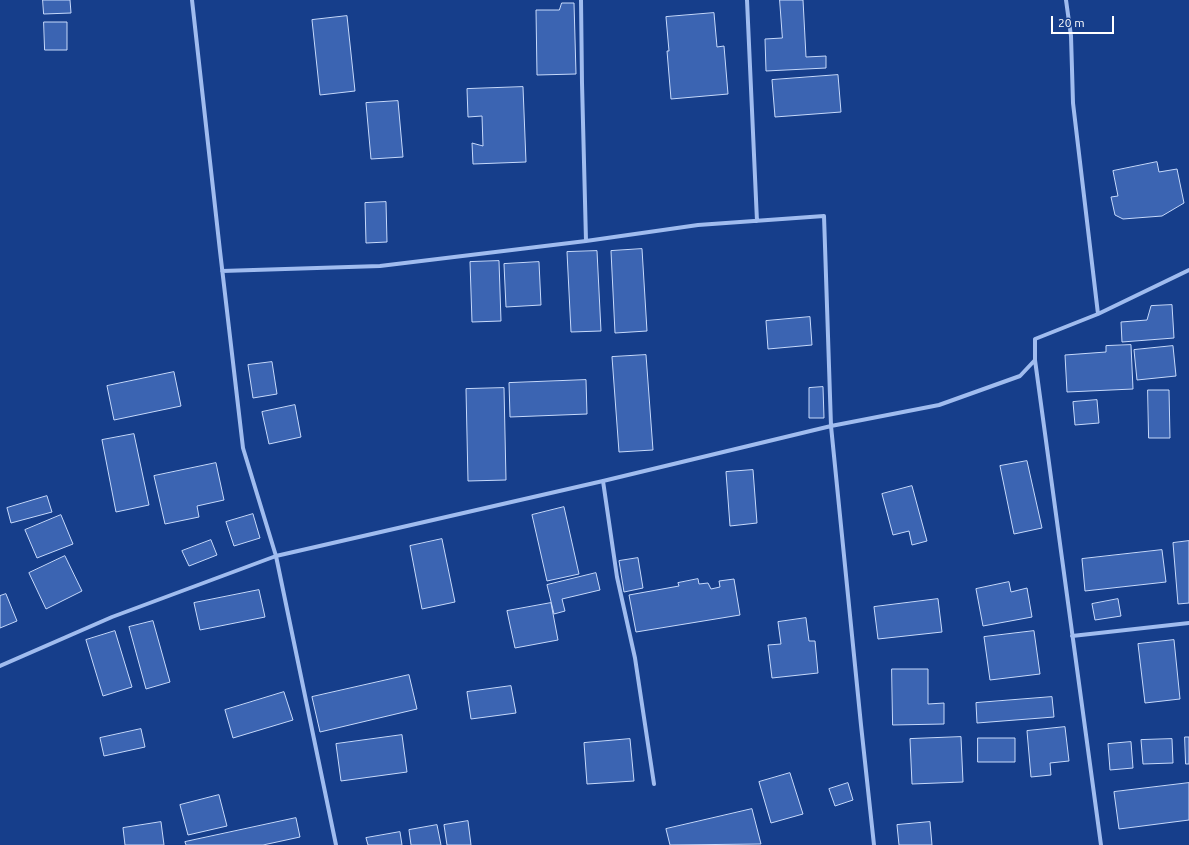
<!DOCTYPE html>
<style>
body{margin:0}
#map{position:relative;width:1189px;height:845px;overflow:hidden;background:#163e8b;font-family:Ubuntu,sans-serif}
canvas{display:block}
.scale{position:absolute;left:1051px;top:16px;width:63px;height:18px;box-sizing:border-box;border:2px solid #fff;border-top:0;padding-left:5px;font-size:12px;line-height:14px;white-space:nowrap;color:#fff;-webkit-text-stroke:3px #163e8b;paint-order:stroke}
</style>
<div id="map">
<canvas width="1189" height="845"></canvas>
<div class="scale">20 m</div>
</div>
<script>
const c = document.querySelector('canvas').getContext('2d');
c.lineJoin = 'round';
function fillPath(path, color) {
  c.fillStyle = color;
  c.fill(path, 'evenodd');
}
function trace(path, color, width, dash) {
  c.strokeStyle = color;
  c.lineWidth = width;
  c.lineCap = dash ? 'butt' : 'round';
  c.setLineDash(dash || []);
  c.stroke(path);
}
const building = new Path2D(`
 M43,0H70L71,13L44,14Z
 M780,0H803L806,57L826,56V68L766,71L765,39L782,38Z
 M562,3H574L576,74L537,75L536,10H559Z
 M714,13L717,47L724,46L728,94L671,99L667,51H669L666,17Z
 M347,16L355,91L320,95L312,20Z
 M44,22H67V50H45Z
 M838,75L841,112L775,117L772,80Z
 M523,87L526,162L473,164L472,143L483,146L482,116L468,117L467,89Z
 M398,101L403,157L371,159L366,103Z
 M1157,162L1159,172L1177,169L1184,203L1162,216L1123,219L1115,215L1111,197L1118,196L1113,171Z
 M386,202L387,242L366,243L365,203Z
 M642,249L647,331L615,333L611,251Z
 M597,251L601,331L571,332L567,252Z
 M499,261L501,321L472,322L470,262Z
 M539,262L541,305L506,307L504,264Z
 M1172,305L1174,338L1122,342L1121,322L1147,320L1151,306Z
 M810,317L812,345L768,349L766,321Z
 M1131,345L1133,389L1067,392L1065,355L1106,352V346Z
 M1173,346L1176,376L1137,380L1134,350Z
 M646,355L653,450L619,452L612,357Z
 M272,362L277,394L253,398L248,365Z
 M174,372L181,406L114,420L107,386Z
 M586,380L587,414L510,417L509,383Z
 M823,387L824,418H809V388Z
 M504,388L506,480L468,481L466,389Z
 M1148,390H1169L1170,438H1149Z
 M1097,400L1099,423L1075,425L1073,402Z
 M295,405L301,437L269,444L262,412Z
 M134,434L149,505L116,512L102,440Z
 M1027,461L1042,528L1014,534L1000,466Z
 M216,463L224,500L197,506L199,517L165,524L154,476Z
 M753,470L757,523L730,526L726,472Z
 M912,486L927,541L912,545L909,531L893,535L882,494Z
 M47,496L52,512L11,523L7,508Z
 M564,507L579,574L547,581L532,515Z
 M253,514L260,538L234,546L226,522Z
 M61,515L73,544L37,558L25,530Z
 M442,539L455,602L422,609L410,546Z
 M211,540L217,555L189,566L182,551Z
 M1189,541V603L1178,604L1173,543Z
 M1162,550L1166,582L1085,591L1082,559Z
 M65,556L82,591L46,609L29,573Z
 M638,558L643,588L624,592L619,561Z
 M596,573L600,590L562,599L565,611L554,614L547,585Z
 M698,579L699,584L708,583L711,589L720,587L719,581L734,579L740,615L636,632L629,595L679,586L678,583Z
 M1009,582L1011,592L1027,588L1032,617L983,626L976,589Z
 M259,590L265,617L200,630L194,603Z
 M6,594L17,621L0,628V596Z
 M938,599L942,632L878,639L874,607Z
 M1118,599L1121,616L1095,620L1092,604Z
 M551,603L558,640L515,648L507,611Z
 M806,618L809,641H815L818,673L772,678L768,645L781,644L778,622Z
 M153,621L170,682L146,689L129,627Z
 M115,631L132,687L103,696L86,640Z
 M1034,631L1040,674L990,680L984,637Z
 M1174,640L1180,699L1145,703L1138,644Z
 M892,669H928V704L944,703V724L893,725Z
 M409,675L417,709L320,732L312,697Z
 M511,686L516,713L471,719L467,692Z
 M284,692L293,720L233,738L225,710Z
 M1052,697L1054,717L977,723L976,703Z
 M1065,727L1069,761L1050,763L1051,775L1031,777L1027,731Z
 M141,729L145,747L104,756L100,738Z
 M402,735L407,772L341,781L336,744Z
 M961,737L963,782L912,784L910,739Z
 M1185,737H1189V764H1186Z
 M978,738H1015V762H978Z
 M630,739L634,781L587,784L584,743Z
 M1172,739L1173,763L1143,764L1141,740Z
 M1131,742L1133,768L1110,770L1108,744Z
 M790,773L803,814L771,823L759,782Z
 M848,783L853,800L835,806L829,789Z
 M1189,783V820L1119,829L1114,792Z
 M219,795L227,826L188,835L180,805Z
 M752,809L761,844L670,845L666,829Z
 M296,818L300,837L263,845H186L185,842Z
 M468,821L471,845H447L444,825Z
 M161,822L164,845H125L123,828Z
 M930,822L932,845H899L897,825Z
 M437,825L441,845H411L409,830Z
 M400,832L402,845H368L366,838Z`);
fillPath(building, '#3b64b2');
trace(building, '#c6d9fb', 1);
trace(new Path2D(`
 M192,0L220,251L243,448L276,556L336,845
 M581,0L582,83L586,241
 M747,0L757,221
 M1066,0L1071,36L1073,103L1098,314
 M222,271L380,266L586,241L698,225L824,216L831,426L861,725L874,845
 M1035,360L1101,845
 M603,481L617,577L635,658L654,784
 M1072,636L1189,623
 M0,666L112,617L276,556L603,481L831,426L939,405L1020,376L1035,360V339L1098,314L1189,270`), '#a0bcef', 4);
</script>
